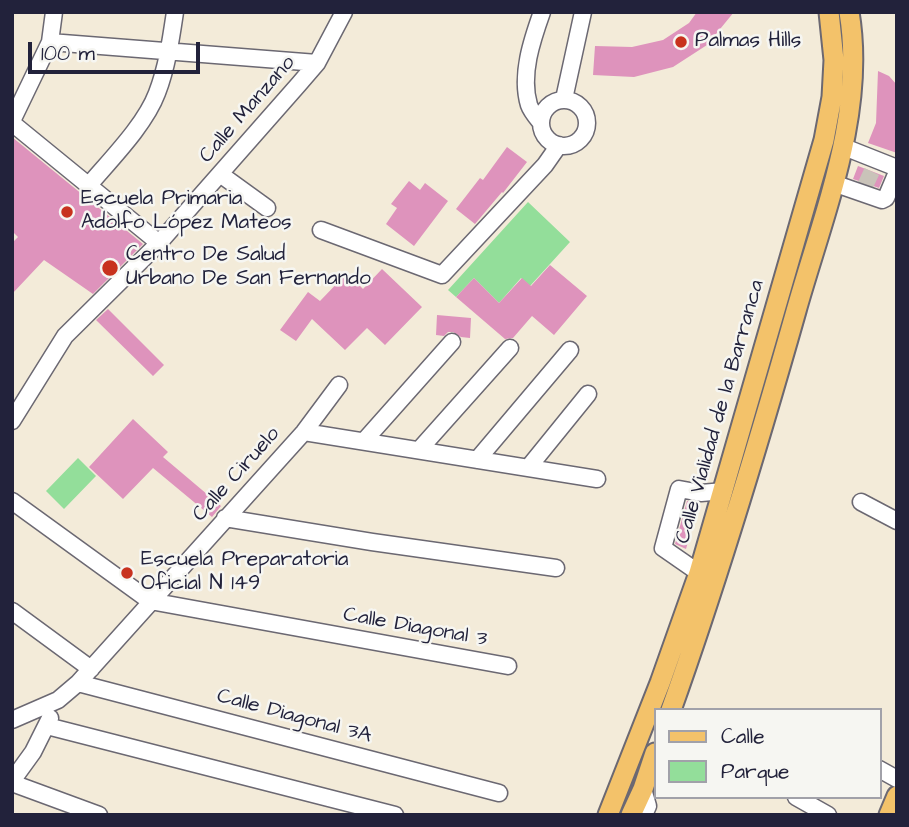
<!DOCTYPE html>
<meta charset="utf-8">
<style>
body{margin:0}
#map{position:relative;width:909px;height:827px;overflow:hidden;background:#f3ebd9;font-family:"Architects Daughter",sans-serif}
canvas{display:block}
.frame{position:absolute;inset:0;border:14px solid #22223b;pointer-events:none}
.legend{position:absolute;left:654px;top:708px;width:228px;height:91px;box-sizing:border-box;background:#f6f6f2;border:2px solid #a1a1a9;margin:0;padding:9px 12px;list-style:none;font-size:21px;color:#22223b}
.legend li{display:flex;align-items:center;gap:14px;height:35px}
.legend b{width:35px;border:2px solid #a1a1a9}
.scale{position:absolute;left:28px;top:42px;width:172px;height:32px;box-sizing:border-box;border:4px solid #22223b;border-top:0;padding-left:9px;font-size:21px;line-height:24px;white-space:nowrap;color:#22223b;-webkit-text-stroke:5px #f6f6f2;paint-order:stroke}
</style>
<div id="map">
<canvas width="909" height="827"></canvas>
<div class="frame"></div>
<ul class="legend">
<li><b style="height:9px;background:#f3c26a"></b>Calle</li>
<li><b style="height:19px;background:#93de9a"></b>Parque</li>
</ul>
<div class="scale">100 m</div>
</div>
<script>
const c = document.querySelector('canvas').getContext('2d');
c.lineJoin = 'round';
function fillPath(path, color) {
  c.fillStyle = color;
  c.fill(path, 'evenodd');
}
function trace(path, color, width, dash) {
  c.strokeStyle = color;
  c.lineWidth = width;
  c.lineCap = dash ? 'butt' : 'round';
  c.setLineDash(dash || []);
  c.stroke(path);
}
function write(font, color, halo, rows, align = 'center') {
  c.font = font + ' "Architects Daughter",sans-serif';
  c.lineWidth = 5;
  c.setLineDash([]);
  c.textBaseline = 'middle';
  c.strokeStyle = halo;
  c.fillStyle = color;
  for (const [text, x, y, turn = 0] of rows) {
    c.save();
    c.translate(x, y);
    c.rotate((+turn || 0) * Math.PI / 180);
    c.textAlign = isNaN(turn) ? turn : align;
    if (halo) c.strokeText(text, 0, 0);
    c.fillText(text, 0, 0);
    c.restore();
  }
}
fillPath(new Path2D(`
 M528,202L570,242L530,286L521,278L499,303L474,278L456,297L448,290Z
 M78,458L96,476L64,509L46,491Z`), '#93de9a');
fillPath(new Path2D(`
 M697,12H734L707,45L673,67L634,77L593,75L595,46L632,47L663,40L689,23Z
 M878,71L889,76L897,85V153L868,143L876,123Z
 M12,137L143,244L93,294L44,260L12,294V243L18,237L12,231Z
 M507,147L527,162L503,193L502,192L475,224L456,209L480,178L483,180Z
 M858,166L884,176L879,188L853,179Z
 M409,181L420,190L425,183L448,201L414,246L386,224L397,208L391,204Z
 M550,265L587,296L554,335L532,316L513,338L505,339L456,297L474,278L499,303L522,278L531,286Z
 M382,269L422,307L385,345L367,328L345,350L312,319L296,341L280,330L308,292L320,301L347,273L363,289Z
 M108,309L164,365L153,376L96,320Z
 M437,315L471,318L470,338L461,337L453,332H448L444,336L436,335Z
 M133,419L168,452L163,457L221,506L212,517L153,468L123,499L89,467Z
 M687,501L699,503L686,549L675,544Z`), '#de93bc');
trace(new Path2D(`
 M865,186L872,171`), '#c9c3b9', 16, [16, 8]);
const minor = new Path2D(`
 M50,42L317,63
 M564,99L583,12
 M541 123a23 23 0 1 1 46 0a23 23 0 1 1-46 0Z
 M12,121L50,42L54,12
 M12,123L159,243
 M541,123C537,118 531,111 529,105C520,75 532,40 542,12
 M844,147L897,168
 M220,174L267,208
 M833,183L882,200L886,198L897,172
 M89,185C111,159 145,125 157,93C167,67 171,39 175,12
 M321,230L442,275L545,165L559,145
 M12,421L65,336L159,243L299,84L317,63L344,12
 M304,432L597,479
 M364,441L452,342
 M419,450L510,348
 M477,460L570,350
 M528,468L588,394
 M12,501L150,601L508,666
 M861,502L897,521
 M225,518L372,542L556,568
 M699,573L663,548L679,489L701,493L724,491
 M12,611L91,669
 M78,683L499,793
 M12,720L58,700L78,683L304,432L339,385
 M47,726L395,815
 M879,769L897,779
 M12,781L33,752L50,718
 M12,783L99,815
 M643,789L648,806L644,815
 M796,797L828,815`);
const major = new Path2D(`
 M671,710C718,578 758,445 796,311C823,215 866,113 849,12
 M608,815L660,683L699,573L824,140L832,97L834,60L829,12
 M631,815L643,789L655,753
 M889,815L897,796`);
trace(minor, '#6b6872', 19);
trace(major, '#6b6872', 23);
trace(minor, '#fff', 16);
trace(major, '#f3c26a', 19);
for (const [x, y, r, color] of [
 [681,42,7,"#c8321e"],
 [67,212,7,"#c8321e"],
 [110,268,9,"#c8321e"],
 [127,573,7,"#c8321e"]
]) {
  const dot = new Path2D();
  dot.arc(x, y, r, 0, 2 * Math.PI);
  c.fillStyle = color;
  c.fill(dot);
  trace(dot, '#f6f6f2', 2.5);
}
write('21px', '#22223b', '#f6f6f2', [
 ["Palmas Hills",695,42],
 ["Escuela Primaria",81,200],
 ["Adolfo López Mateos",81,224],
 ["Centro De Salud",126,256],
 ["Urbano De San Fernando",126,280],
 ["Escuela Preparatoria",141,561],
 ["Oficial N 149",141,585]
], 'left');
write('21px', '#22223b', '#f6f6f2', [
 ["Calle Manzano",248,110,-49],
 ["Calle Vialidad de la Barranca",721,412,-74],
 ["Calle Ciruelo",237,475,-48],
 ["Calle Diagonal 3",415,628,10],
 ["Calle Diagonal 3A",294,717,15]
]);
</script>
